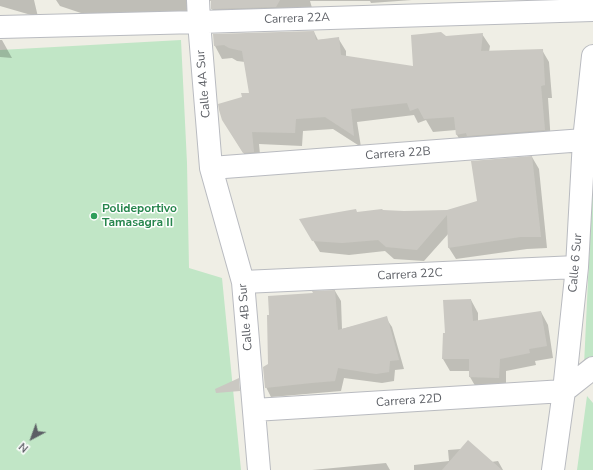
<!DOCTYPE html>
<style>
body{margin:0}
#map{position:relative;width:593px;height:470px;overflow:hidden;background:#efeee5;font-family:"Nunito Sans",sans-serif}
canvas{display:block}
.north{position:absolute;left:12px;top:418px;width:40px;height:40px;-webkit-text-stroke:3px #fff;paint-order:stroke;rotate:221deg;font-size:11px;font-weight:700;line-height:16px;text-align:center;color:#5c5f65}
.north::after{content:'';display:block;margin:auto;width:14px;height:18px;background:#5c5f65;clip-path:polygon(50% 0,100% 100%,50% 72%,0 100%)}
</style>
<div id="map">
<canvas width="593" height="470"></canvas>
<div class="north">N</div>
</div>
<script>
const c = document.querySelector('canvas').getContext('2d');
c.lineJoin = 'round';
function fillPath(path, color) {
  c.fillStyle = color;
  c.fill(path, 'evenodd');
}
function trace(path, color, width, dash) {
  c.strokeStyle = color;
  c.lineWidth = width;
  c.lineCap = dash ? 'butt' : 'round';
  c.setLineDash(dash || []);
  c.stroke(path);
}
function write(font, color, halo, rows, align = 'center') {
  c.font = font + ' "Nunito Sans",sans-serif';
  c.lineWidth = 3;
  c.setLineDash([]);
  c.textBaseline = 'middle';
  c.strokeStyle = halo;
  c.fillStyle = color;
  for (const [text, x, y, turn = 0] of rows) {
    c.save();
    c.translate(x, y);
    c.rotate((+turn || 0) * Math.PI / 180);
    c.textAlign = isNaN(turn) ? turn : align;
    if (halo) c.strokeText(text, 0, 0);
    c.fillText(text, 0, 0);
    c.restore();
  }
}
fillPath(new Path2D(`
 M181,40L187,163L189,268L222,278L241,470H0V50Z
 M593,175V357L584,365Z
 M587,396L593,403V470H577Z`), '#c1e6c6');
fillPath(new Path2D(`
 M0,0H34L38,17L0,6Z
 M56,0H204L192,14L114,24L60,6Z
 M206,0H412L371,3L370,1H310L315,18L219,21L212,9V1Z
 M314,32L318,40L338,38L346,51V57L414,67L446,37L482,34L490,46L489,52L542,50L549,62L552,98H548L551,143L464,147L457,135L456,130L433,132L426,120L418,123L414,115L357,122L361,147L333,129L303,131L302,146L259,144L261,165H251L231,133L243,97L250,94L245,62L237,61L232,58L222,59L215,46L214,35Z
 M0,40H2L12,58L0,57Z
 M532,157L539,169L547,248L527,249L456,259L449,248V233L424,261L394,259L385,251L349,255L320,252L301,220L357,213L383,211L404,212L447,211L478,202Z
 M335,291L341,301L342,329L386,318L392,327L404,369L395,370L394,381L382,383L344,378L341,391L271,397L266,387L269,365Z
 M471,300L478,313V321L541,312L548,325L553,358L535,361L536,365L506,371V390L477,389L470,377V371H450L443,359L446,334Z
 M461,449L491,462L498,461L503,470H414V465L449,461L448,450Z
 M386,463L390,470H312Z`), '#0003');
fillPath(new Path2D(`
 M211,0H280L276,7L211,9Z
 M314,31L316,40L339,37L341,55L413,66L411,35L441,32L446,36L483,33L481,51L543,49L545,85L541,86L545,130L467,136L466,133L456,135L454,117L424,119L418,108L410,111L407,103L351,109L354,136L325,117L296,119L295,133L252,132L254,152L243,153L222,120L219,110L218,104L242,97L241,93H249L242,51L229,48L224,45L214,46L213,34Z
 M532,156L541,237H520L448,248L447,215L417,250L386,247L378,240L342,243L312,241L299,219L356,209L357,212L382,209L383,210L404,211L447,210L477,201L471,161Z
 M335,290L338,330L387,316L399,360L390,361L389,372L376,374L338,368L335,381L311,383L265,388L263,367L268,364L267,315H269L268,296L313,293L312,291Z
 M471,299L473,321L541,311L547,346L529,349L530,353L500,359L499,378L469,377V359H442L443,333H445L443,300Z
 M239,378L240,391L216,393L215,389Z
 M468,440L502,470H442Z`), '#cac8c2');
const street = new Path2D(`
 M198,0L199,22L211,168L243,282L259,470
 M0,27L199,22L593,10
 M211,168L584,140
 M243,282L577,267
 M254,410L564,391L593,368
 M553,470L564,391L577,267L584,140L593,56`);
trace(street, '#b9bbc0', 24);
trace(street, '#fff', 22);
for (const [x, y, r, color] of [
 [94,216,4,"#2e9e5b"]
]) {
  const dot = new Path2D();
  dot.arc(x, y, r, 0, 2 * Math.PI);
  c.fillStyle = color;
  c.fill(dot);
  trace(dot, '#fff', 1.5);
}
write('12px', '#5c5f65', '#fff', [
 ["Carrera 22A",297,19,-2],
 ["Calle 4A Sur",204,84,-95],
 ["Carrera 22B",398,154,-4],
 ["Calle 6 Sur",576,263,-85],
 ["Carrera 22C",410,275,-3],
 ["Calle 4B Sur",246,317,-95],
 ["Carrera 22D",409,401,-4]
]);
write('bold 12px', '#27864d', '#fff', [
 ["Polideportivo",102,209],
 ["Tamasagra II",102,223]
], 'left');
</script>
